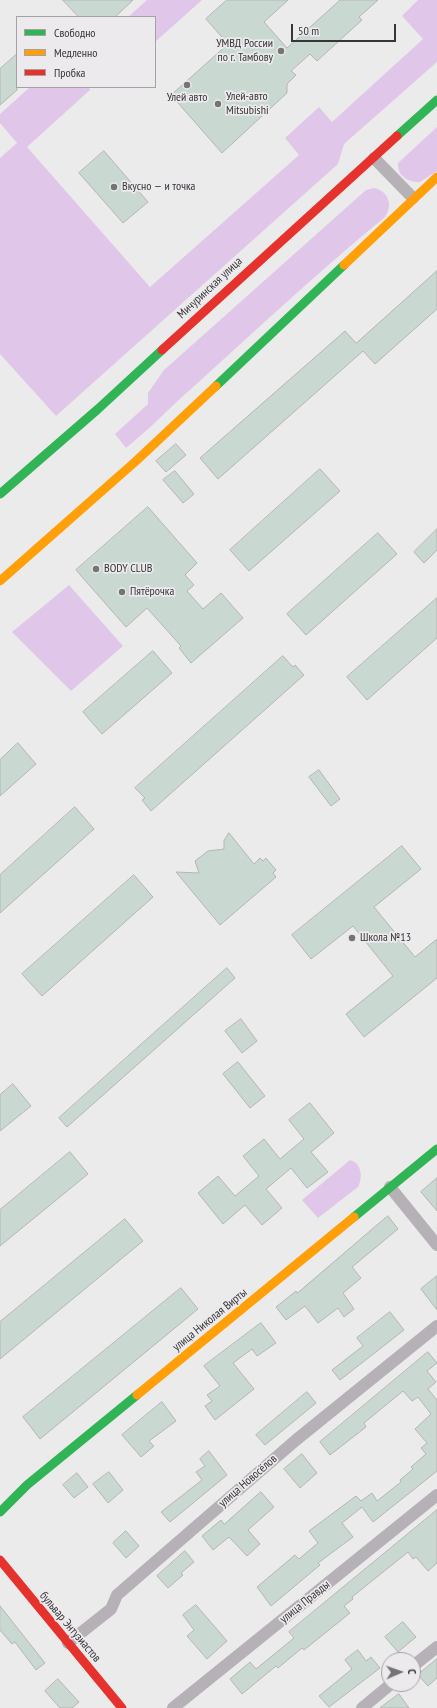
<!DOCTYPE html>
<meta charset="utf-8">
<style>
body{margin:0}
#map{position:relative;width:437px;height:1708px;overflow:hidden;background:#ecebec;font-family:"PT Sans Narrow",sans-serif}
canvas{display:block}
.legend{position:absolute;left:16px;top:16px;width:140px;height:72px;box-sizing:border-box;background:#eceaed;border:1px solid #a4a2a4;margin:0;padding:5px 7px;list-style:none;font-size:12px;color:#373637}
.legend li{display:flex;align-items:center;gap:8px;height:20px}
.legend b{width:20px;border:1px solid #a4a2a4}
.north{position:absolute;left:381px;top:1652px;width:40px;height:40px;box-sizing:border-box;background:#eceaed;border:1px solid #a4a2a4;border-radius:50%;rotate:88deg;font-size:11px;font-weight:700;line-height:16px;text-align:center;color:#373637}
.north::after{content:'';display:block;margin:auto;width:14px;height:18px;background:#767576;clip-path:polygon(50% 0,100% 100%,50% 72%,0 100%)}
.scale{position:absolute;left:291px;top:24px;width:105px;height:18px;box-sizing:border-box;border:2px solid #373637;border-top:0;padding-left:5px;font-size:12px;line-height:14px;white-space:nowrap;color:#373637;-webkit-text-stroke:3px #eceaed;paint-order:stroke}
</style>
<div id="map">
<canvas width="437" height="1708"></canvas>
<ul class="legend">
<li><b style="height:5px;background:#30b455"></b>Свободно</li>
<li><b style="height:5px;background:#ff9f0a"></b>Медленно</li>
<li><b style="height:5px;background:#e5322d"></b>Пробка</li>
</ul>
<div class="north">С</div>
<div class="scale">50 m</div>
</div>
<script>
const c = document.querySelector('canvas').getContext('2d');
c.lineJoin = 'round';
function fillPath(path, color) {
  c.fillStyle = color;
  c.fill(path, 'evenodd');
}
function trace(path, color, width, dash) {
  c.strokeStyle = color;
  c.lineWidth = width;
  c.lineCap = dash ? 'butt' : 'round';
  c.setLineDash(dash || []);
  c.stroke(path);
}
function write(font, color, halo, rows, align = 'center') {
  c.font = font + ' "PT Sans Narrow",sans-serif';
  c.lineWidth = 3.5;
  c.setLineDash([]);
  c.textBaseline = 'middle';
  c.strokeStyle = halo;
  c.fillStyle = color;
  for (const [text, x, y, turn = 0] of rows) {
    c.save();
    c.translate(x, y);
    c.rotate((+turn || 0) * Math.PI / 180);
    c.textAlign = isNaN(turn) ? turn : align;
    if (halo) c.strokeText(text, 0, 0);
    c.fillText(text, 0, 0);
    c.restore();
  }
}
fillPath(new Path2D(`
 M147,0H202L155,42V17H128Z
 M418,0H437V62L344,144L338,164L56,416L0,354V158L17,143L0,123V114L30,87H89L90,90L27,147L150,287L299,155L285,138L319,107L332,122L423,39L402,16Z
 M437,127V171L420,182C409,183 397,176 398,163Z
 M374,188C389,191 393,206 385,217C318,272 255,331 191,389C169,408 149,430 126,448L115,434L148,404V393L164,370L366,190Z
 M69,585L123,646L71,691L12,632Z
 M350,1160C362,1163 363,1178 358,1187L318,1218L302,1200Z`), '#e0c7e9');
const building = new Path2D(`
 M63,0H133L115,17H79Z
 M227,0H288L264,22L287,48L340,0H378L359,17L362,20L317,61L310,54L291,71L296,75L287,84V93L222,153L171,95L228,44L206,19Z
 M17,54V90L0,105V69Z
 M104,151L148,202L123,223L79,173Z
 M437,271V309L375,364L363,351L218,479L200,458L345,331L356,343Z
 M176,444L186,455L166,472L156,461Z
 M320,469L340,491L249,571L230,550Z
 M175,471L194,494L183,503L163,480Z
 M148,507L197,563L185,575L194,585L187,591L203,609L221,593L243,618L191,663L179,648L181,646L147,608L126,627L76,570Z
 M437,529V550L424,563L414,552Z
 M378,533L397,554L306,635L287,614Z
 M437,598V638L367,700L347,677Z
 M153,651L172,673L102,734L83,712Z
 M283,656L293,667L295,665L304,675L151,811L142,800L145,798L135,788Z
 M18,743L36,764L0,796V760Z
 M319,770L340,799L331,806L309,777Z
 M75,807L94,829L0,913V875Z
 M229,833L254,864L260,858L263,861L266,858L276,870L273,873L276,877L220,925L176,872L199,873L195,861L208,851L224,849V841Z
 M402,846L421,869L374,907L415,957L437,939V978L364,1037L346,1014L393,976L353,926L311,959L292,935Z
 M134,875L153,897L42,996L22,974Z
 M227,968L235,978L67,1127L59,1118Z
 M241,1019L257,1041L242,1053L225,1031Z
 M238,1062L265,1096L250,1108L223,1074Z
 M13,1084L31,1106L0,1131V1095Z
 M310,1103L334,1133L311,1152L328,1172L307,1188L291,1168L266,1189L282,1208L262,1225L245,1205L223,1224L198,1193L218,1176L235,1196L259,1176L243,1156L264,1139L280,1159L304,1139L289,1120Z
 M70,1152L88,1174L0,1246V1210Z
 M437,1178V1211L421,1192Z
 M388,1216L398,1229L352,1267L361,1278L343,1293L354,1309L344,1317L338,1308L318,1323L305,1306L286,1320L276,1307L296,1291L297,1293Z
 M125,1219L143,1241L0,1359V1322Z
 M437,1276V1310L421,1289Z
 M181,1288L198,1309L40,1439L23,1417Z
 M390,1312L404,1330L340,1380L332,1370L363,1346L357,1338Z
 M261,1323L276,1343L257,1356L252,1349L233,1363L254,1389L215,1420L205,1406L212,1401L207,1395L220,1386L204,1366Z
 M428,1352L437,1363L427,1371L436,1382L428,1389L437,1400V1471L373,1522L362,1507L342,1523L353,1537L318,1563L320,1565L271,1606L257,1587L295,1555L299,1559L318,1543L309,1531L356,1496L361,1501L372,1493L377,1501L401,1482L400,1480L413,1469L411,1467L426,1454L421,1448L427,1443L415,1429L431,1414L418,1397L412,1401L403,1391L364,1423L366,1427L330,1455L320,1442Z
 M307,1392L316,1403L265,1445L256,1435Z
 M162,1402L176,1421L149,1441L154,1446L141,1457L122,1435Z
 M209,1451L227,1475L170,1522L161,1512L202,1480L196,1472L205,1466L200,1459Z
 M302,1454L317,1473L300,1488L284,1469Z
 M109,1472L123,1490L108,1503L93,1484Z
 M77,1473L88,1487L74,1498L63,1485Z
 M261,1492L274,1507L248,1530L260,1544L247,1556L229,1537L213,1550L202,1536L221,1520L224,1524Z
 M437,1510V1563L428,1571L416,1557L413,1559L408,1552L352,1597L353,1599L344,1606L350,1613L304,1650L302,1648L278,1668L276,1666L242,1694L230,1679L250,1662L256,1669L294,1638L289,1632Z
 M126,1531L139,1546L126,1558L113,1543Z
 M185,1551L194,1562L181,1573L183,1575L168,1588L157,1576Z
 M196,1605L227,1641L207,1659L187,1636L194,1630L183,1615Z
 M0,1606L45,1663L36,1670L15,1642L12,1644L0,1630Z
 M403,1622L416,1637L398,1652L385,1637Z
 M358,1650L366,1661L371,1657L380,1668L329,1707L319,1696L352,1669L345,1660Z
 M437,1659V1678L428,1686L418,1675Z
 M58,1679L79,1702L72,1708H60L45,1691Z
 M399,1694L409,1708H380Z`);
fillPath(building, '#c9d8d0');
trace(building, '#b4b5b5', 1);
trace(new Path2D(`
 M374,158L413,198
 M390,1187L437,1245
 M68,1643L111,1609L117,1595L296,1440L437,1326
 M413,1666L437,1647
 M173,1708L437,1495
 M362,1708L391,1684`), '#b6b0b7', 12);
trace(new Path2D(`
 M397,136L437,100
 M216,386L344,265
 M0,494L98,409L162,350
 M354,1217L437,1149
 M0,1512L27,1485L137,1395`), '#30b455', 9);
trace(new Path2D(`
 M344,265L437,177
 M0,581L136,461L216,386
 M137,1395L354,1217`), '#ff9f0a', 9);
trace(new Path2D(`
 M162,350L397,136
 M0,1560L122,1708`), '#e5322d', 9);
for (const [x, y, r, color] of [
 [281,51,4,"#767576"],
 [187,85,4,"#767576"],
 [218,104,4,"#767576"],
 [114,187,4,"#767576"],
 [96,569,4,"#767576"],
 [122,592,4,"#767576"],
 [352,938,4,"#767576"]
]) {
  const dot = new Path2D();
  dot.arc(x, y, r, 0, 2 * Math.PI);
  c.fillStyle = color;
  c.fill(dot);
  trace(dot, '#eceaed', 1.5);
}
write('12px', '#373637', '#eceaed', [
 ["УМВД России",273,44,"right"],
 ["по г. Тамбову",273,58,"right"],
 ["Улей-авто",226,97],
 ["Mitsubishi",226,111],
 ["Улей авто",187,98,"center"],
 ["Вкусно — и точка",122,187],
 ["BODY CLUB",104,569],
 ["Пятёрочка",130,592],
 ["Школа №13",360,938]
], 'left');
write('12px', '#373637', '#eceaed', [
 ["Мичуринская улица",210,288,-43],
 ["улица Николая Вирты",210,1320,-39],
 ["улица Новосёлов",248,1481,-41],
 ["улица Правды",305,1602,-39],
 ["бульвар Энтузиастов",70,1627,50]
]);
</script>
